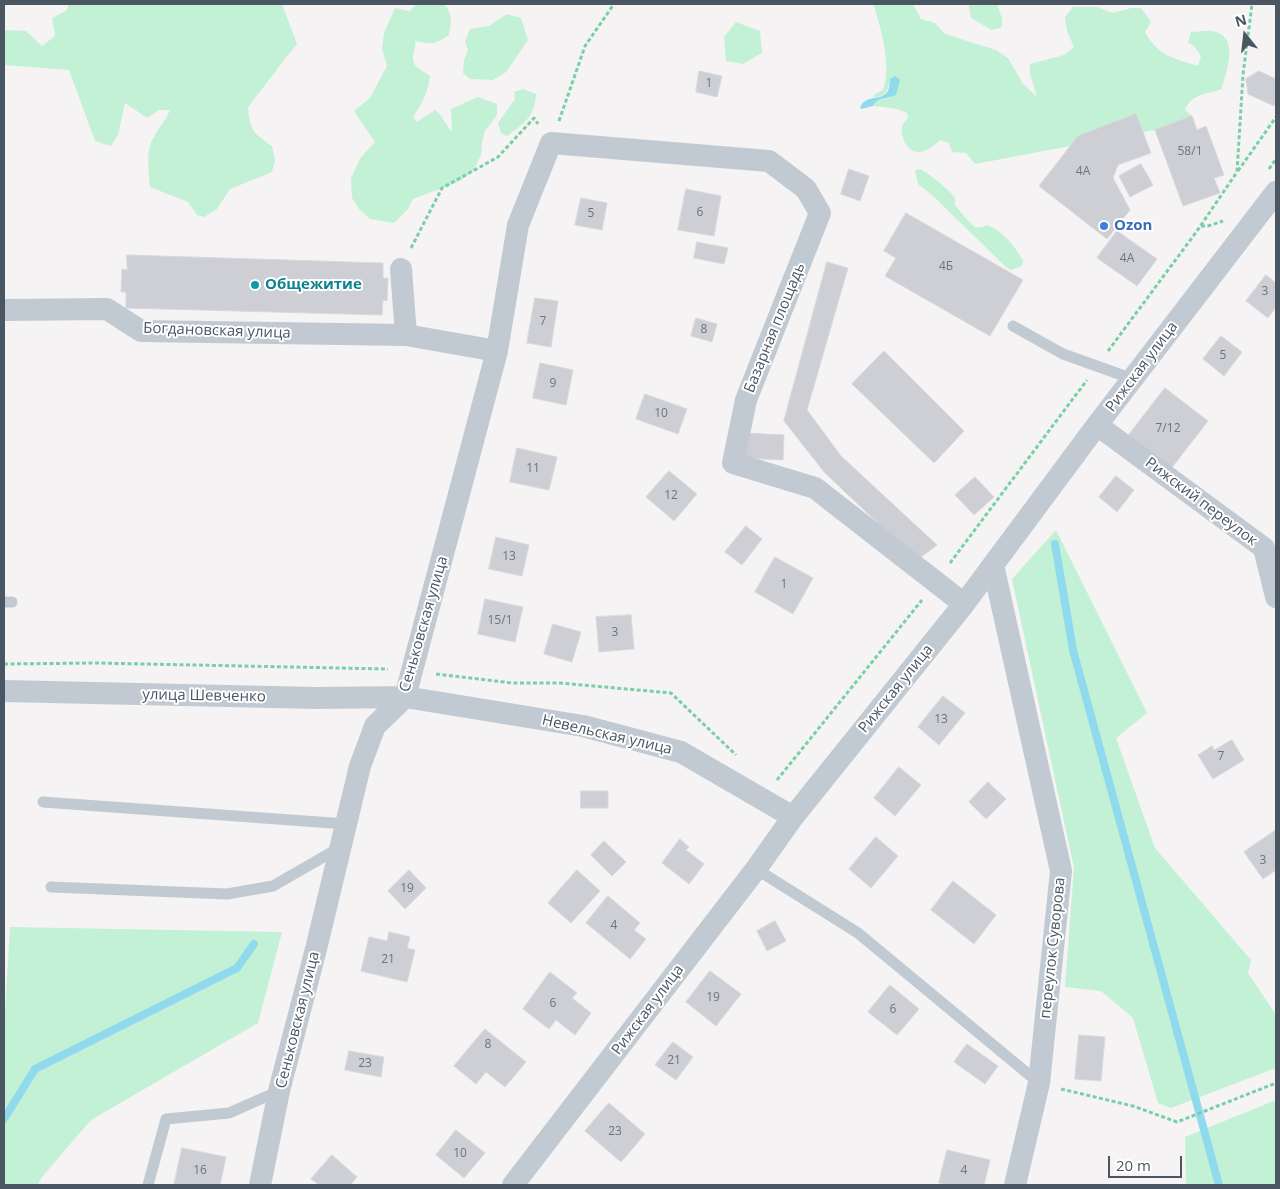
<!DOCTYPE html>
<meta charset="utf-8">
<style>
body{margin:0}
#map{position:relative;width:1280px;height:1189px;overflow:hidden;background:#f5f3f3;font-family:"Open Sans",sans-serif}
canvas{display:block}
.frame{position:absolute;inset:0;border:5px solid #4a5661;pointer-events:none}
.north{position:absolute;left:1220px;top:10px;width:50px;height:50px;-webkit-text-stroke:4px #fff;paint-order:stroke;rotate:344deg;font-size:14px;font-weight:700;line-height:20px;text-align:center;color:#4a5661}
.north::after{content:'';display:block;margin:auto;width:18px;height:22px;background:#4a5661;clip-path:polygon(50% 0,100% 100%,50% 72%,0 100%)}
.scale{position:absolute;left:1108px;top:1156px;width:74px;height:22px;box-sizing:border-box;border:2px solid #4a5661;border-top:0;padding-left:6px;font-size:15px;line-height:18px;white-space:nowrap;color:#4a5661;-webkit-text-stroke:4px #fff;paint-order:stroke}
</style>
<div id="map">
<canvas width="1280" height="1189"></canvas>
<div class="frame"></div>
<div class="north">N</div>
<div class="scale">20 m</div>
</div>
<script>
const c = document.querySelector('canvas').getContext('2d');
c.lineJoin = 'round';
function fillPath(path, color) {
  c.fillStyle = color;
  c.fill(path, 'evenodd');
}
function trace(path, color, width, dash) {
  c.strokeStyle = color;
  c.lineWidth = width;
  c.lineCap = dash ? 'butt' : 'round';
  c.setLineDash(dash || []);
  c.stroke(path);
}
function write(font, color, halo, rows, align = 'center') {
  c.font = font + ' "Open Sans",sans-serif';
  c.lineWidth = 4;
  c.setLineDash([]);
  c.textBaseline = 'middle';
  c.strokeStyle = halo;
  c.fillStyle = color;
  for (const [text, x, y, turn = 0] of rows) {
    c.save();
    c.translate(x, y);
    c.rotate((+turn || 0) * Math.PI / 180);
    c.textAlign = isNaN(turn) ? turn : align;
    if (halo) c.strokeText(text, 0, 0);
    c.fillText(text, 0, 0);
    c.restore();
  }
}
fillPath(new Path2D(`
 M69,4H282L297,44C280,64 265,86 248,107C250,130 253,133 272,146L275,160L272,172L230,189L217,209L204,217L197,215L188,202L150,187C149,172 145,150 154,137C159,127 166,120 170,110H159L147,118L125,103L118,135L111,146L95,141L69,70L4,65V33L6,30L26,31L42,46L55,36L52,18L66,11Z
 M416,4H444C453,14 451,23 449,35C434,45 432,44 415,41C416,49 413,52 413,58C412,67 424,71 430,76C427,95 423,102 413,117L417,122L435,110C443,116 445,124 452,132L451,109L478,97L497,104V115L485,131L482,142L481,155L473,171L458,182L413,199L408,209L394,223L370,219L359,209L352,198L351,178L361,157L375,142L354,111L370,98L387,66L382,49L384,33L395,8L410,11Z
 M873,4H913L921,19L935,23L945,34L996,50L1008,58L1023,84L1037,97L1030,74V64L1064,55L1074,47L1067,31L1065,17L1073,7H1097L1113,13L1131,8H1141L1151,22L1145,32C1158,56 1173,58 1198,66L1201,56L1194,46L1188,43L1191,32C1197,32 1205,30 1211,31C1241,35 1226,71 1222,89C1206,95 1192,93 1185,110L1192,116L1155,130L975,164L966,153L952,152L949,143L940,140C935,145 926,152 919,152C907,152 901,138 902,128C902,124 906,121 908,118L907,113C898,108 883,107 873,106C876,99 887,96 894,96C899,88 896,84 892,77C886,88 890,97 873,97L875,94L883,90C892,68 881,26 873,4Z
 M970,4H997L1002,18V27L992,30L971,18L969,7Z
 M507,14L521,18L528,40L506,72L493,80L470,79L463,73L464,60L468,50L465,42L470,29L489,26Z
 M736,22L760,31L762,53L743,64L726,61L724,37Z
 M523,89L536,94C535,116 525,123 507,136L501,133L498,123L515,99L514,92Z
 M918,169C928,171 947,189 955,197C955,200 954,202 955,205C956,207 973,226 975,227C979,228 983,227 987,225C1003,231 1015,246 1023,261L1022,266L1011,270L1005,266L932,195L918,184L915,171Z
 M1056,530L1147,713L1116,738L1155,848L1251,960L1248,973L1276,1015V1068L1171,1108L1158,1103L1133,1018L1101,991L1065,987L1074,868L1012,579Z
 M10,927L282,932L258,1023L91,1120L41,1178L38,1185H4V1031Z
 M1276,1100V1185H1186L1185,1137Z`), '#c3f1d5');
fillPath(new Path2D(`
 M895,76L900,80L896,95C889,98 877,97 873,106L861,109L860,107C868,93 881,102 888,91C889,88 890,83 890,79Z`), '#90daee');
trace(new Path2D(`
 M1055,544L1073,650L1219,1185
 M4,1119L35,1069L237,968L254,944`), '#90daee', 8);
const building = new Path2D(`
 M699,71L722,76L717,97L696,92Z
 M1259,71L1276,79V101L1274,106L1248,94L1246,79Z
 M1136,114L1151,153L1118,165L1113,178L1130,210L1107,239L1039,186L1078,136Z
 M1192,116L1197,130L1206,126L1224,175L1214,178L1220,193L1183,206L1155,130Z
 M1141,164L1153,185L1130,197L1119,176Z
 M849,169L869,176L860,201L841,194Z
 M686,189L721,196L714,236L678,230Z
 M581,198L607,203L602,230L575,225Z
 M906,213L1023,280L990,336L885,276L896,258L884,251Z
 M1117,231L1157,259L1137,286L1097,258Z
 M697,242L728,248L724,264L694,258Z
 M127,255L383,263V278H388L387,301L383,300L382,315L126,308V292H121L122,269L127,270Z
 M827,262L848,268L807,410L841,456L937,545L917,560L825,473L784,421Z
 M1266,275L1276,283V307L1268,318L1246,301Z
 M535,298L558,301L551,347L527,343Z
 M696,318L717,324L712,342L691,336Z
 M1221,336L1242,352L1224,376L1203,359Z
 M884,351L964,431L934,463L852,384Z
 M540,363L573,370L566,405L533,398Z
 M1165,388L1208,421L1170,470L1128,436Z
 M645,394L687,409L678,434L636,419Z
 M745,433L784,435L783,460L743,458Z
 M517,448L557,457L549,490L510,482Z
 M669,471L697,494L674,521L646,497Z
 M1116,476L1134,490L1117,512L1099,497Z
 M975,477L994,497L974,515L955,495Z
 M746,526L762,539L742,565L725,552Z
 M496,537L529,545L522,576L489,569Z
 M775,557L813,578L793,614L755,592Z
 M485,599L523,607L515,642L478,634Z
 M631,615L634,649L599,652L596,617Z
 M553,624L581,632L572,662L544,654Z
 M943,696L965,713L939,745L918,727Z
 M1232,740L1244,760L1213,779L1198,755L1212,746L1214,750Z
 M899,767L921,785L895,816L874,798Z
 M988,782L1006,799L986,819L969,802Z
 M581,791H608V808H581Z
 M1276,830V870L1263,879L1244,852Z
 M876,837L898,856L871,888L849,869Z
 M680,839L689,847L686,850L704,864L689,884L662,863Z
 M604,841L626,862L612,876L591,855Z
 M409,870L426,888L405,909L388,891Z
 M577,870L600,891L571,923L548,903Z
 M953,881L996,915L974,944L931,910Z
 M608,896L640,923L634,930L646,939L630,959L586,923Z
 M775,921L786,941L767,951L757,931Z
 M389,932L410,937L407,948L415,950L407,982L361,971L369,937L387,941Z
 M710,971L741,994L716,1026L686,1002Z
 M550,972L577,993L572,998L591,1013L575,1035L556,1020L549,1029L523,1009Z
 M890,985L919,1009L897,1035L868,1012Z
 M485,1029L526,1062L505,1087L486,1072L476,1084L454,1066Z
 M1079,1035L1105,1037L1101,1081L1075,1079Z
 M673,1042L693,1057L676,1080L655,1065Z
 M967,1044L998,1066L985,1084L954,1062Z
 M349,1051L384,1057L381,1077L345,1070Z
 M609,1103L645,1134L621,1162L585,1131Z
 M456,1130L485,1153L464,1178L436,1155Z
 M182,1148L226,1157L220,1185H174Z
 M947,1150L990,1160L984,1185H948L939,1183Z
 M332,1155L357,1177L350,1185H319L311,1179Z`);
fillPath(building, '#cdcfd5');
trace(building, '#d7d9de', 1);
trace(new Path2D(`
 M559,121L585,46L614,4
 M1269,169L1276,159
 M1238,171L1276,117
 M1201,226H1208L1223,221
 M411,248L442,188L498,157L534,118L538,124
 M1108,351L1197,231L1237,172L1243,75L1252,4
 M950,563L1087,380
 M4,664L96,663L388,669
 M436,674L512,683H560L671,693L736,755
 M777,780L922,600
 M1061,1089L1133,1106L1177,1122L1276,1083`), '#7ad0a6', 3, [4, 2.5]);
trace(new Path2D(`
 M1013,326L1063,354L1133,379
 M4,602H12
 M43,802L346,824
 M756,869L858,933L1039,1083
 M51,887L227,894L273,886L339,848
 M148,1185L166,1119L229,1113L279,1091`), '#c1cad2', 11);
trace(new Path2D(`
 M401,269L406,335L497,351
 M4,310L107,309L141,331L406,335
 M1097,425L1264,548L1276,597
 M993,565L1061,871L1039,1083L1015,1185
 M4,691L316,698L405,697L583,726L681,752L793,817
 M260,1185L279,1091L316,949L360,766L375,726L405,697L497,351L518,225L551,143L769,161L806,189L820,213L746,400L733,463L815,488L964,604
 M513,1185L756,869L793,817L964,604L1097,425L1276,192`), '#c1cad2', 22);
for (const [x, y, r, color] of [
 [1104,226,5,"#3f7fe0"],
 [255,285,5,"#0f9aa8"]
]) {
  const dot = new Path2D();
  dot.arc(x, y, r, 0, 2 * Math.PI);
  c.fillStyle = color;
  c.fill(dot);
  trace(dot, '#fff', 2);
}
write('12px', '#6b747e', null, [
 ["1",709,84],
 ["58/1",1190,152],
 ["4А",1083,172],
 ["6",700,213],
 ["5",591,214],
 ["4А",1127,259],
 ["4Б",946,267],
 ["3",1265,292],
 ["7",543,322],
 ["8",704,330],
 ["5",1223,356],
 ["9",553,384],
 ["10",661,414],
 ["7/12",1168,429],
 ["11",533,469],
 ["12",671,496],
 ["13",509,557],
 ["1",784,585],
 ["15/1",500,621],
 ["3",615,633],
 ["13",941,720],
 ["7",1221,757],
 ["3",1263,861],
 ["19",407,889],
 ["4",614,926],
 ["21",388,960],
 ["19",713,998],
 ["6",553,1004],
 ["6",893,1010],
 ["8",488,1045],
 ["21",674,1061],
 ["23",365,1064],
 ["23",615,1132],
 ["10",460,1154],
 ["16",200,1171],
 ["4",964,1171]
]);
write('bold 15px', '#366cbe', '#fff', [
 ["Ozon",1114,226]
], 'left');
write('bold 15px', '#0d838f', '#fff', [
 ["Общежитие",265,285]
], 'left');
write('15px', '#4a5661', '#fff', [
 ["Базарная площадь",775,328,-68],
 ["Богдановская улица",217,331,2],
 ["Рижская улица",1142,367,-53],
 ["Рижский переулок",1201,502,37],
 ["Сеньковская улица",424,624,-74],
 ["Рижская улица",896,689,-51],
 ["улица Шевченко",204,696,1],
 ["Невельская улица",607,735,13],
 ["переулок Суворова",1053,948,-84],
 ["Рижская улица",648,1010,-53],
 ["Сеньковская улица",298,1020,-76]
]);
</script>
